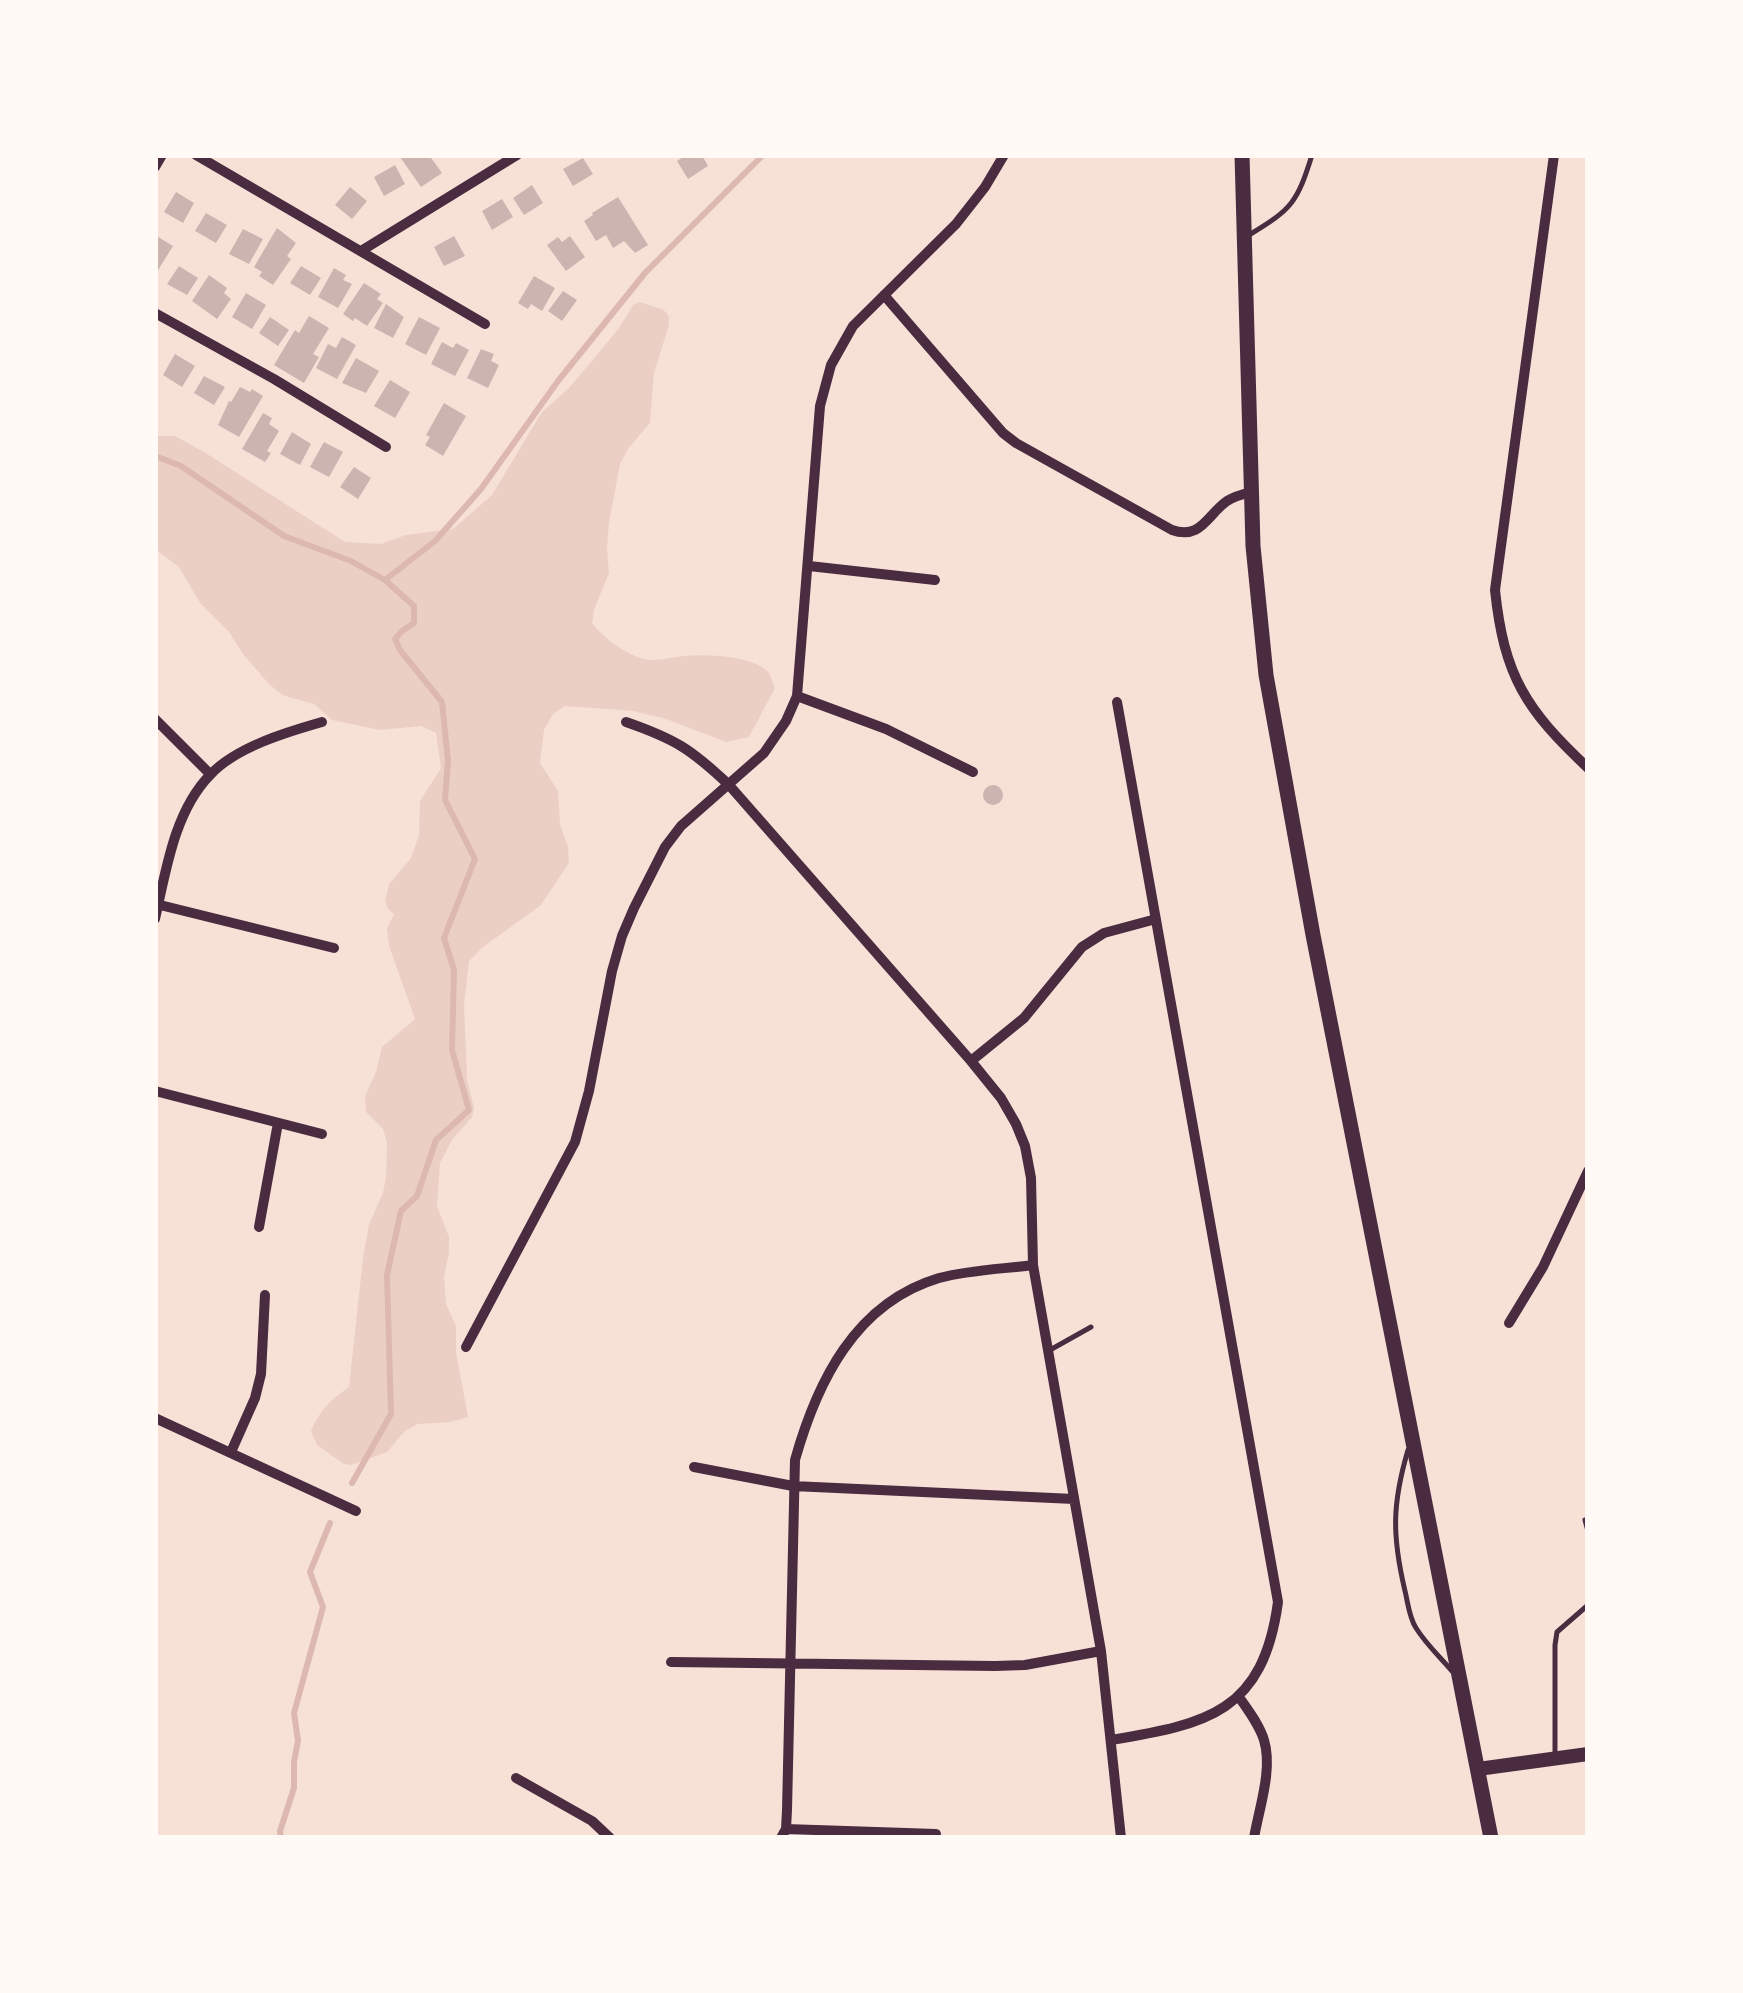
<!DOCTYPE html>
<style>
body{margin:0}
#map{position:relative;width:1743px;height:1993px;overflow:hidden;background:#f7e1d7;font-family:Lato,sans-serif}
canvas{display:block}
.frame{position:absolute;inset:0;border:158px solid #fffaf5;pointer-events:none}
</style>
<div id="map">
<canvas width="1743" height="1993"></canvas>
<div class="frame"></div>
</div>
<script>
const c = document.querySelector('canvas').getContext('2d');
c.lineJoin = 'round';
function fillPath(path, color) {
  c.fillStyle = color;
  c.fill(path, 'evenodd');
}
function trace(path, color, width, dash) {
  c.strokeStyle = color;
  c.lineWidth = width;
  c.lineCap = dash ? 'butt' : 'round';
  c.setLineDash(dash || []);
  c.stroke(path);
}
fillPath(new Path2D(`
 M640,302L664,310L669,317V325L654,373L650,423L628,449L620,464L609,523L607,549L609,573L594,610L592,623C604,638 625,654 644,659C655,662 672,657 684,656C705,654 754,655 769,673C770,675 774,686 775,688L749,737L726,742L666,719L633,711L565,706L553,714L544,730L540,763L558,791L560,824L568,847L569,863L541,905L483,947L469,961L464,1005L467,1080L474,1108L472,1117L452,1140L440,1163L437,1206L449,1237V1253L444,1277L446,1304L456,1326V1352L468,1417L451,1422L418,1424L405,1431L387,1452L351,1465L344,1464L317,1445L311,1431C321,1408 330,1401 349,1387L363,1258L369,1224L383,1193L386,1177L387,1143L383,1129L366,1112L365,1096L376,1072L382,1047L415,1019L389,946L387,928L394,914L388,909L385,901L389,884L411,858L419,835L420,801L441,768L436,733L421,726L380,730L332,720L314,704L282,695L269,684L243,654L229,632L200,603L179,567L155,549V436H175L204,452L345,542L381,544L406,535L453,529L492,495L542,412L568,389L590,363L619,328L633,305Z`), '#ebcfc5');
trace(new Path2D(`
 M155,456L181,466L284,536L351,561L385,580L414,606V623L402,631L395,639L400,650L442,702L448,761L445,800L475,859L444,938L454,970L452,1050L469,1110L436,1140L417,1196L401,1211L387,1275L391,1414L352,1483
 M385,580L435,541L481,489L558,381L645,273L763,155
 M281,1838L280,1831L294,1788V1762L298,1741L294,1713L323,1607L310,1572L330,1523`), '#dcb8b0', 6);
fillPath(new Path2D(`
 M403,155H429L442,173L421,187L400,157Z
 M686,155H702L708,166L688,179L677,161Z
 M583,158L593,174L573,186L563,169Z
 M395,165L405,184L384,196L374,177Z
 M532,185L543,203L524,215L513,198Z
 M350,187L367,201L352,219L335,205Z
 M176,192L194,203L183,223L164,212Z
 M618,197L648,245L635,253L624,241L613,248L606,235L596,241L584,221L593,215L592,213Z
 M502,199L513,217L492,230L482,211Z
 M206,213L227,225L216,243L195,231Z
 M277,228L296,243L287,256L291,259L273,285L259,276L262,272L254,267Z
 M243,229L263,239L249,264L229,254Z
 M155,235L173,246L155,275Z
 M454,236L465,256L444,266L434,247Z
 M570,236L585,257L566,271L547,245L558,237L562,242Z
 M179,266L198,278L187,295L167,284Z
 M301,266L321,278L310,295L290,283Z
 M334,268L346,275L343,280L352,284L338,308L318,297Z
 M209,275L227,288L224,293L231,299L217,319L192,301Z
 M534,276L555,288L542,311L531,304L528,309L518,303Z
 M364,283L381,294L377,299L383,303L367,326L355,318L353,321L343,314Z
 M563,291L577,300L562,321L548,311Z
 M246,293L266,305L252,329L232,317Z
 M386,304L404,317L393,338L374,328Z
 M309,316L329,328L313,354L319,357L304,383L274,365L295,330L299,333Z
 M270,317L289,330L278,346L259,333Z
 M419,317L440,328L426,355L405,344Z
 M342,337L356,345L337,379L316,368L328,344L336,348Z
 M442,342L453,348L456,343L469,350L455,376L431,364Z
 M481,349L494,354L491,361L499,365L488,388L467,378Z
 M175,354L195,366L182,387L163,375Z
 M356,358L379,371L366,393L342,383Z
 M204,376L225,387L214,405L194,393Z
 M390,380L410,392L395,418L374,406Z
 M240,387L250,392L252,389L263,396L239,437L218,425L229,401L231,402Z
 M444,403L466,416L443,456L425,445L430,437L426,435Z
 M263,413L272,418L269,424L279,431L267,451L271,453L265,462L242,449Z
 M292,432L311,444L300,465L280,454Z
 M324,442L343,452L329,477L310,467Z
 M354,467L371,478L358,499L340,487Z
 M983 795a10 10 0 1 1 20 0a10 10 0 1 1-20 0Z`), '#ccb4b1');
trace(new Path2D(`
 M1249,235C1292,209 1297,203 1312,155
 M1050,1350L1091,1327
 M1408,1450C1392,1504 1392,1536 1405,1591C1408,1603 1409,1617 1416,1628C1426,1644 1440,1657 1452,1671
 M1585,1520L1588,1531
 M1555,1755V1645L1557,1632L1588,1605`), '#4a2c40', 5);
trace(new Path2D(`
 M196,155L485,324
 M1554,155L1495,590C1504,676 1526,710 1588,768
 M155,167L162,155
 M361,251L517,155
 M884,295L1003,433L1016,443L1172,530C1201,540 1207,515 1227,501C1235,496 1243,494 1251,492
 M155,313L274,379L386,447
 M809,566L935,580
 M797,696L886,729L973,772
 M155,719L210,774
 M626,722C675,739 691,749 729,785L971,1061L1001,1098L1016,1124L1025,1146L1031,1178L1033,1265L1101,1651L1121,1838
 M156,904L334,948
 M155,919C166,871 174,812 210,775C236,747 287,732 322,722
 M971,1061L1024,1018L1082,947L1104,933L1156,919
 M155,1091L322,1134
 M259,1227L278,1123
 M1509,1323L1543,1267L1588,1171
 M466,1347L575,1142L589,1091L612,971L622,936L634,908L665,847L681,826L764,753L786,721L797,696L820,406L831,365L853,326L956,224L985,187L1004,155
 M155,1418L356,1511
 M231,1452L255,1398L261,1374L265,1295
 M694,1467L793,1486L1074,1499
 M671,1662L995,1666L1025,1665L1101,1651
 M1239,1697C1248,1710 1259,1724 1264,1740C1273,1770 1259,1808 1254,1838
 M1111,1740C1208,1724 1263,1712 1278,1602L1117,702
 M516,1778L592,1821L610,1838
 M786,1829L936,1834
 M781,1838L786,1829L787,1810L795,1460C817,1382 855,1303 939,1278C969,1270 1002,1269 1033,1265`), '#4a2c40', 10);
trace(new Path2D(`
 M1478,1769L1588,1754`), '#4a2c40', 14);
trace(new Path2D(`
 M1242,155L1253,546L1266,675L1313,935L1491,1838`), '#4a2c40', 15);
</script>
